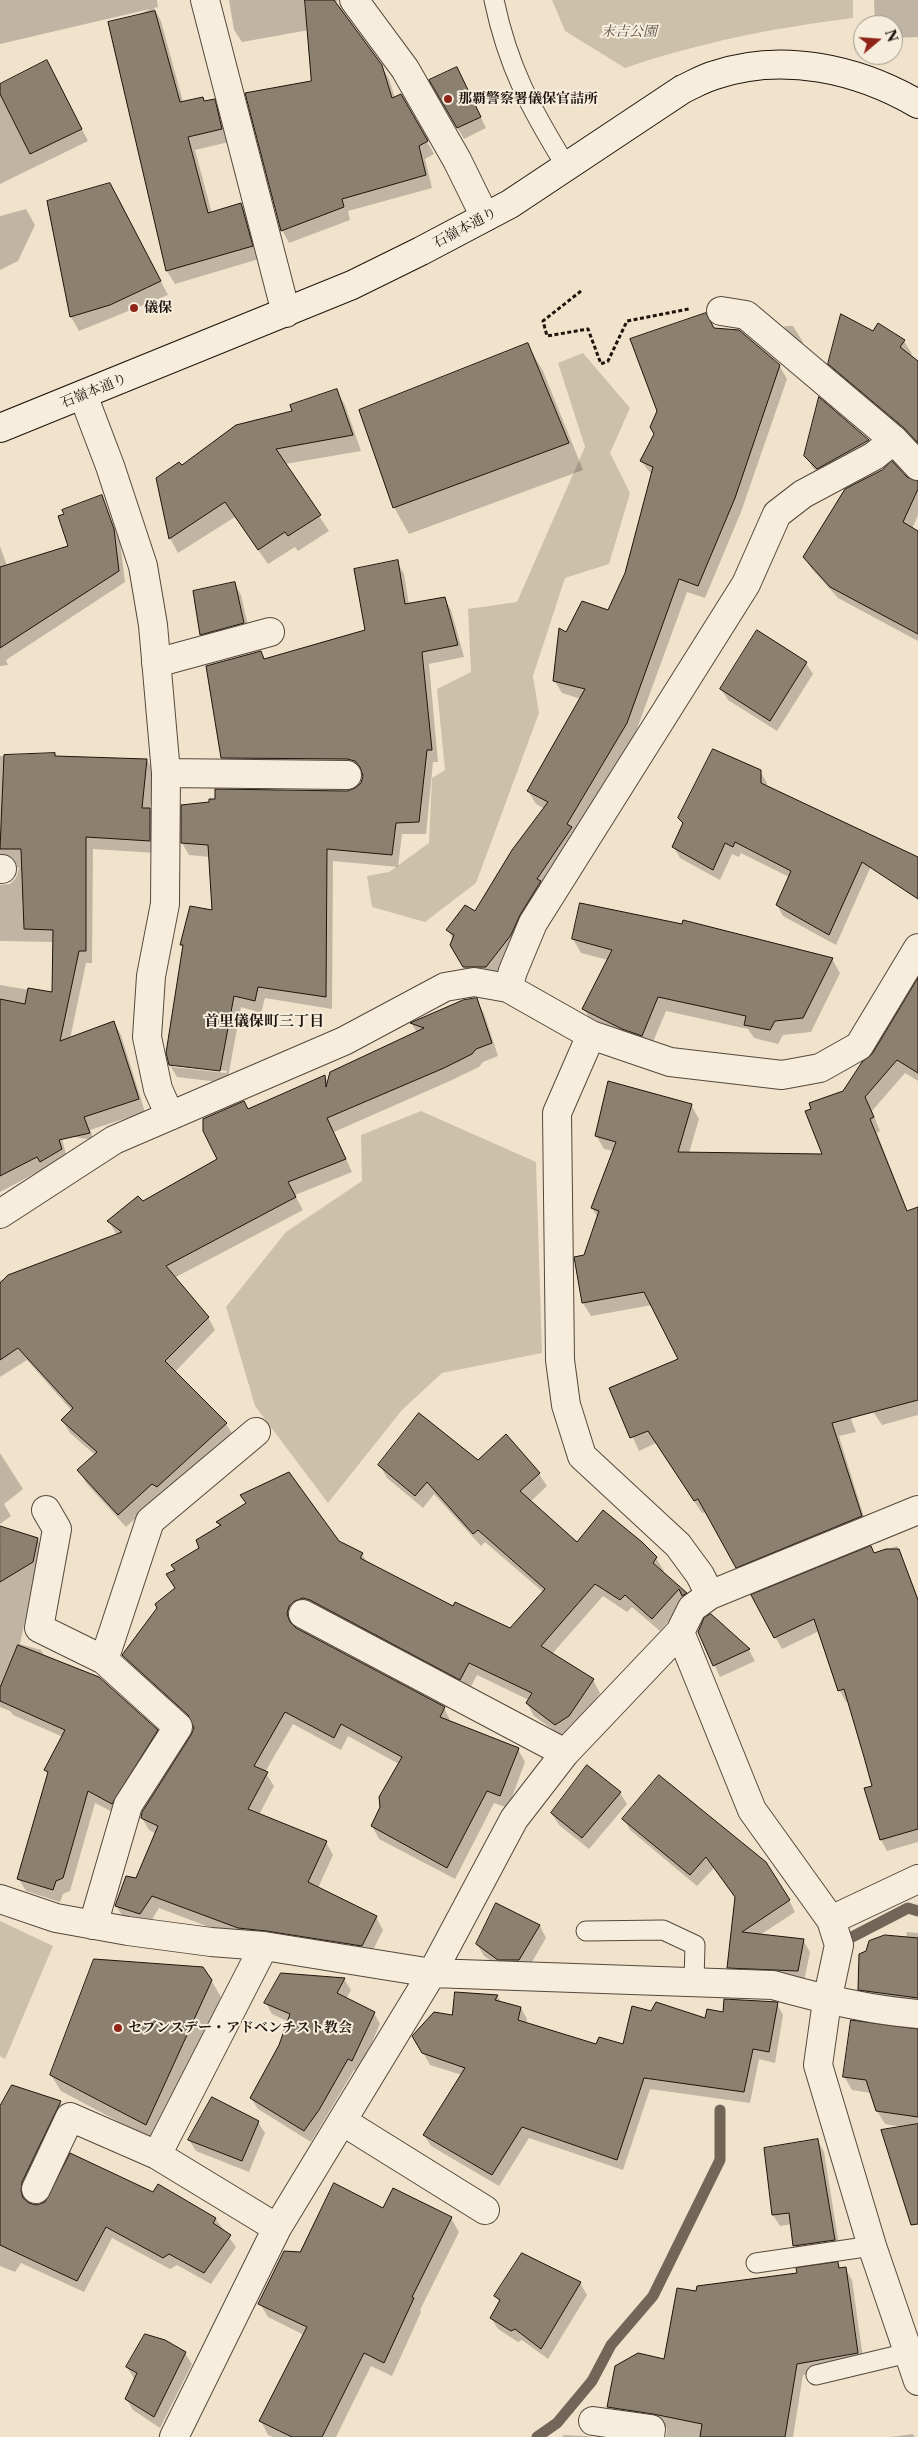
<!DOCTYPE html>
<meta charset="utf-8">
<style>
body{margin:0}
#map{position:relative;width:918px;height:2437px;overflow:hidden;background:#f1e3cb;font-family:"Libre Caslon Text",serif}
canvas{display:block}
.north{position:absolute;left:853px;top:15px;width:50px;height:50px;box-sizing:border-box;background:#f6eddd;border:1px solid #a09689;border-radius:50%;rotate:72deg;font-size:14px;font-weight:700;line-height:20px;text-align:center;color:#1f140c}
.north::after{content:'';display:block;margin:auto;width:18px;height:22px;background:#8f2418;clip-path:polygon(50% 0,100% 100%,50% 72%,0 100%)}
</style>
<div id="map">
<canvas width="918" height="2437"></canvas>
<div class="north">N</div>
</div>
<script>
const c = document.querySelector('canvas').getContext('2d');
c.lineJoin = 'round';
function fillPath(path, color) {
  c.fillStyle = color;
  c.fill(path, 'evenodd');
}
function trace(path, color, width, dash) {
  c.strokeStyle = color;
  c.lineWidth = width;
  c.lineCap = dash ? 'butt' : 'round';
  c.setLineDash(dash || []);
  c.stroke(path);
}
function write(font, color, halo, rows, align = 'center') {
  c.font = font + ' "Libre Caslon Text","Noto Serif JP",serif';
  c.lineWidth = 4;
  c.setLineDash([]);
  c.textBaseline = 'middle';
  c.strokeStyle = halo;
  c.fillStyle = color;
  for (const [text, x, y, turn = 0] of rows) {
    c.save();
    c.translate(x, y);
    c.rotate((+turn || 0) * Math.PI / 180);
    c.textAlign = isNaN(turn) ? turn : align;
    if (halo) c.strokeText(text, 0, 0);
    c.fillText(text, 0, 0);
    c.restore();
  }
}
fillPath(new Path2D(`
 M552,0H853V18C774,28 701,42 625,68L565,31Z
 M583,353L630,408L610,453L630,493L609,564L565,578L533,676L539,713L476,883L425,922L372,907L367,876L389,872L429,843L432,778L445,770L437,689L471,672L468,609L517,602L585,447L558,363Z
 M421,1111L536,1162L542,1353L442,1373L402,1410L328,1503L255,1406L226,1307L286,1232L362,1181L361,1135Z
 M0,1921L53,1946L5,2059L0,2056Z`), '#cdc0ab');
fillPath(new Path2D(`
 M0,0H157L158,7L154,8L161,21L183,102L214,101L222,114L229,142L195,150L212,214L241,204L248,217L259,259L175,284L167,271L111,29L150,9L0,44Z
 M229,0H338L334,4L381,65L389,79L395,98L401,95L434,154L425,159L432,188L348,211L350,220L289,243L282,230L313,82L309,30L242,42L234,30Z
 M874,0H918V37L893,38V25H875Z
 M53,73L88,141L0,184V85Z
 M463,80L486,128L464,139L431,81Z
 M118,198L168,295L79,331L71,317L49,202Z
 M26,209L35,225L18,261L0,270V216Z
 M878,325L904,341L912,354L910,356L918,362V447L837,377L829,364L873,332Z
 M784,326H793L803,342L801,348L793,342Z
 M714,329L779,365L787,379L741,512L705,598L687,592L634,737L576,835L518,948L493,980H471L451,945L453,940L448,930L475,913L545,809L536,804L528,791L581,699L562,693L554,680L566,634L609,612L626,573L652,475L641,461Z
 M528,345L543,371L583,470L409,534L394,507Z
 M336,390L345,405L361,451L285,464L329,531L298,551L295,547L268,564L235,517L178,553L170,538L182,467Z
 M820,400L868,440L875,452L824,480L812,467L806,455Z
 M913,482L918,491V515L912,529L918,532V641L838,598L811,568L804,557Z
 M101,497L120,541L125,582L6,660L8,665L0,666V546L7,566L70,547Z
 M397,562L404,574L409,605L444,598L451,610L464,657L429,664L438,762H433L426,834H402L398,867L333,861L332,1009L265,998L261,1013L241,1007L227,1083L177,1077L170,1065L184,948L182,945L213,911L210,857L189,855L182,843L356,789L362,783L364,776L355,771L230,770L222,758L261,652L265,660L367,631ZM173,1064L227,1071L226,1073L173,1067Z
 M234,583L241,595L250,634L208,646L202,634Z
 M806,663L813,674L777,731L728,700L721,689Z
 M54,754L56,757L147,760L154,772L150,810L157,821L156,853L93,849L92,963H86L70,1039L114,1023L121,1035L145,1112L90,1130L94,1140L61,1135L68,1162L48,1174L45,1168L0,1192V985L54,994V942L0,941V885L10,884L16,878L19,868L8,866L0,868V756Z
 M760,771L767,783V787L879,848L836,945L783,916L777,905L789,877L741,853L739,857L732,854L720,880L680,858L674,847L683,825L679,818Z
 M573,939L832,959L840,973L811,1032L783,1035L778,1044L754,1038L748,1029L666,1011L650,1049L592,1023L584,1009L608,960L581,953Z
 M918,995V1081L905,1073L872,1111L880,1131L877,1133L918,1238V1415L882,1425L854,1383L840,1390L856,1432L839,1436L868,1530L744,1580L706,1512L702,1513L656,1443L639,1451L611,1389L679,1359L652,1305L591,1316L583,1303L585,1256L598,1218L592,1208L613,1151L604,1149L596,1135L691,1105L699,1119L689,1153L824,1156L844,1092Z
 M476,1000L484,1013L498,1056L483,1062L479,1067L452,1080L334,1132L352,1172L295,1195L303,1210L174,1278L208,1317L215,1330L175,1372L226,1424L234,1436L160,1496L126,1527L86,1483L79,1470L95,1455L70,1433L62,1420L72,1411L27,1360L0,1377V1279L3,1282L117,1235L109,1222L218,1159L247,1111L325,1076L328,1082L417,1033L412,1024L463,1001Z
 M0,1453L23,1489L4,1504L11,1516L0,1524Z
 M478,1462L539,1474L547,1486L530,1502L577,1544L656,1558L664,1571L662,1573L686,1593L693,1606L686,1601L660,1631L632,1607L627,1612L603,1596L552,1654L593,1680L600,1693L576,1729L563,1737L534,1716L527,1703L529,1700L477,1675L468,1692L296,1619L294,1628L444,1708L451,1722L518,1749L525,1762L508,1808L494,1803L455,1879L379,1839L372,1826L399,1764L348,1736L341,1750L293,1724L265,1772L274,1786L259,1815L326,1842L333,1855L318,1888L376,1917L383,1930L369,1958L246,1941L159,1908L148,1926L124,1918L116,1906L137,1879L156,1834L149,1830L142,1818L192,1736L194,1725L131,1668L124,1655L176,1589V1571L220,1527L217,1522L338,1542L362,1554L367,1562L454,1607L511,1630L543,1592L485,1542L481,1546L434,1494L423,1508L387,1478L380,1465Z
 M0,1527L37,1539L45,1552L40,1575L34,1579L20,1644L41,1650L45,1657L157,1730L164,1743L120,1816L95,1803L70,1891L63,1894L60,1902L26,1891L18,1878L49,1775L46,1770L63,1737L13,1715L10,1711L0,1707Z
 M897,1546L918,1597V1842L887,1851L881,1840L866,1789L873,1787L849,1701L846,1702L840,1691L819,1631L782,1649L753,1596Z
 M710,1615L749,1650L755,1661L720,1677L699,1632Z
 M659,1777L789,1900L795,1912L760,1935L803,1940L810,1952L804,1982L735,1979L729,1967L736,1899L714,1868L697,1886L630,1830L624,1819Z
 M620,1793L627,1804L589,1849L559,1825L552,1814Z
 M497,1905L540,1926L546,1938L526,1972L505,1971L484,1956L477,1944Z
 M907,1932L918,1933V2010L867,2003L859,1990L906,1938Z
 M282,1974L344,1979L351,1990L346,1999L374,2013L380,2024L359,2072L354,2070L311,2142L258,2109L251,2098L280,2045L289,2022L272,2014L266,2003Z
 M211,1980L221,1997L155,2141L61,2091L51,2075Z
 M497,1996L502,2003L521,2008L527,2019L526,2024L597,2046H624L652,2013L706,2019L724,2013L777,2004L783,2015L775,2063L759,2059L750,2103L650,2089L623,2170L529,2138L499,2186L431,2146L424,2135L462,2075L430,2065L414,2036Z
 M918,2031V2213L902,2127L885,2124L877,2111L871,2093L852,2090L844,2076Z
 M60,2102L67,2114L28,2195L26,2202L38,2206L215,2218L236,2247L211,2284L177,2265L170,2269L112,2238L84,2292L21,2263L15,2272L0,2266V2109Z
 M258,2122L265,2133L249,2172L196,2151L189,2140Z
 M818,2141L824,2152L840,2251L801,2257L795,2246L792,2224L780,2226L773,2215Z
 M384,2209L451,2218L459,2232L420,2310L421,2312L392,2376L371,2366L336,2437H273L268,2435L261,2421L304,2335L268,2317L260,2304L300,2253Z
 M523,2255L580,2283L587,2295L548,2359L522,2340L518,2342L498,2329L491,2318L500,2303L496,2296Z
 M838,2264L841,2269L845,2268L852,2280L864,2365L803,2375L793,2437H666L667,2428L615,2418L609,2407L665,2360L697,2292L798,2274Z
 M185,2353L192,2364L160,2428L133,2410L126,2398L135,2380L127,2367Z
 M913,2434L915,2437H890Z
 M564,2435L587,2436L592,2437H562Z`), '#0003');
trace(new Path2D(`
 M852,1937L908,1908L918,1911
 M537,2437L557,2423L592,2381L611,2345L653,2296L720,2160V2110`), '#726658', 11);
const building = new Path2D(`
 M305,0H334L382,65L392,98L401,94L428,141L419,146L426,175L342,199L344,207L281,231L245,93L311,81Z
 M155,11L180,102L203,97L204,101L215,99L222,129L188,137L208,213L241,203L253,246L166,271L108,22Z
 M47,60L82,129L30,154L0,94V84Z
 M457,67L481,117L457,128L429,80Z
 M110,183L161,281L110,305L70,317L47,201Z
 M706,313L714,328L739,330L780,365L735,498L698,586L679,579L627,723L567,824L572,827L537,879L541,881L520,915L511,935L486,967H463L450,945L454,935L446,930L465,905L475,911L512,850L548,802L527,791L585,689L553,681L559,628L566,632L582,601L608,610L625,573L653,467L640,461L654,434L650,427L657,411L630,339Z
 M841,314L873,331L878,323L905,340L900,347L918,361V443L904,428L828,364Z
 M528,343L569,443L393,508L359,410Z
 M337,389L353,435L276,449L321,515L288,536L285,532L258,550L225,502L169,539L156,478L179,462L182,465L236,425L292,411L290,405Z
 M819,397L869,440L817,469L804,456Z
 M892,461L907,477L918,481V489L903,522L918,531V634L830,587L803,557L845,489L882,470Z
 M102,495L114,529L119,571L0,648V567L68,546L58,516L64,514L62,510Z
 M398,560L405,604L445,597L458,645L422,652L432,750H427L419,822L396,823L392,855L327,849L326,997L258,987L255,1001L234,996L220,1071L169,1065L166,1053L183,945H180L190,906L212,910L208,845L181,843V805L209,802V799H215V789L347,791L355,788L361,783L363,776L360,767L355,761L347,759L221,758L206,666L261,651L264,659L365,630L354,569Z
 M235,582L244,623L200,635L193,591Z
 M757,630L807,662L770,721L720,689Z
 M713,749L761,770V783L918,857V899L862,862L829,935L776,905L791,871L735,842L733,847L725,843L713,870L672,847L683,823L678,818Z
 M55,753V756L147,759L142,808H150V841L86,837V951H79L60,1041L114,1021L139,1099L84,1117L90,1133L59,1140L62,1149L40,1162L37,1157L0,1176V999L25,1004L28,988L52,992L53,930L24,929L21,849H0L4,755Z
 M580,903L682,924L683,920L833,958L803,1018L775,1021L770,1030L744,1025L746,1016L658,997L642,1036L622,1029L582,1009L612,950L572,939Z
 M918,978V1073L897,1060L865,1097L874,1117L870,1119L907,1211L918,1207V1400L832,1423L862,1516L736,1568L698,1499L694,1501L648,1431L630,1438L609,1388L678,1359L644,1292L582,1303L574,1257L584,1255L599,1211L591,1208L616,1142L595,1136L608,1081L692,1104L678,1152L822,1154L805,1111L811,1109L809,1103L843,1091L862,1062L872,1054Z
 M477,998L492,1043L476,1049L472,1054L444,1068L327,1118L346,1159L288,1182L296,1197L166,1266L209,1317L165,1361L227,1423L157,1487L152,1484L118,1515L77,1470L97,1452L61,1420L73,1408L18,1348L0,1360V1283L8,1275L122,1232L107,1221L138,1196L143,1201L217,1159L203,1131V1119L244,1101L248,1109L325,1075L326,1087L330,1072L424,1028L410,1023L463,1000Z
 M419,1413L478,1460L506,1434L540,1473L520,1491L577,1542L603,1510L642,1542L657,1557L653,1563L687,1593L682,1596L679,1589L652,1619L625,1595L620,1600L595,1584L541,1646L594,1679L569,1716L555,1725L526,1703L532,1693L469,1663L460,1680L310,1600L303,1598L295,1601L289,1606L287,1614L290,1622L296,1628L445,1707L440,1717L519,1748L500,1796L487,1791L447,1868L371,1826L380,1807L379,1797L402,1757L341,1724L334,1738L285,1712L254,1766L268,1772L248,1809L327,1841L308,1882L377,1916L362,1946L266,1931L238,1928L152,1896L140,1914L115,1906L126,1876L136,1878L158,1826L141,1818L142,1812L191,1735L194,1728L188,1715L122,1655L157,1608L155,1604L175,1588L166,1574L175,1570L171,1565L199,1548L196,1540L221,1525L216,1522L246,1503L240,1495L289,1472L339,1541L363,1553L360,1558L453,1606L455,1602L510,1628L545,1589L478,1530L473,1534L427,1482L415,1496L378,1465Z
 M0,1526L38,1538L33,1562L0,1582Z
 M871,1546L874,1553L886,1549H899L918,1600V1829L880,1840L864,1788L872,1786L864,1757L844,1689L838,1691L814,1619L774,1638L751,1595Z
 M711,1614L750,1649L713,1666L698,1632L704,1618Z
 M18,1645L99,1677L158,1730L112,1804L88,1791L63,1878L56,1881L53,1890L17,1879L48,1772L44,1770L65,1730L0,1701V1688Z
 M587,1765L621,1792L582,1838L551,1813Z
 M659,1775L766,1862L790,1900L742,1932L804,1939L798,1971L727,1968L735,1897L706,1857L690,1875L622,1819Z
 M496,1903L540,1925L519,1960H498L476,1944Z
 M885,1935L918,1938V1998L858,1990L859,1954L866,1951L869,1941Z
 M94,1959L203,1967L212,1980L146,2125L50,2075Z
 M281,1973L345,1978L337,1993L375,2012L352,2061L348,2059L319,2110L304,2131L250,2098L279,2045L290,2014L264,2003Z
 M455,1992L498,1995L495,2000L521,2007L518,2020L596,2044L599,2037L623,2044L632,2006L651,2011L656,2002L705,2018L707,2009L723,2012L724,1999L778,2002L769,2052L753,2049L744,2092L644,2078L617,2160L522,2127L492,2175L423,2135L465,2068L422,2053L412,2036L434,2012L452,2015Z
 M851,2020L918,2029V2117L876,2111L866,2080L843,2077Z
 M12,2085L61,2101L22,2182L21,2191L23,2198L29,2203L37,2205L45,2202L70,2153L153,2192L158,2184L216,2218L213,2223L231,2235L204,2273L169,2254L163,2258L106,2227L77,2281L0,2245V2106Z
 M212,2097L259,2121L242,2161L188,2140Z
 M918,2124V2224L911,2225L881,2130Z
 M818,2139L835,2240L793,2246L789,2213L772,2215L764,2148Z
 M334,2183L383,2208L393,2188L452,2217L412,2297L414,2298L384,2363L364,2353L322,2437H292L259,2421L307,2327L258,2304L284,2251L300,2252Z
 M522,2253L581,2282L541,2349L515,2329L511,2331L490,2318L500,2300L494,2296Z
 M838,2262L839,2268L846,2267L858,2353L797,2364L785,2437H700L702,2424L653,2414L607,2407L615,2366L638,2353L664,2359L677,2288L696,2291L697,2286L797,2273L796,2268Z
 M145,2334L165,2340L186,2352L154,2417L125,2399L137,2373L126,2367Z`);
fillPath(building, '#8c806f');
trace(building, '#1f140c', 1);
const lane = new Path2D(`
 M494,0C508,67 531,109 566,166
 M586,1931L663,1930L695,1945L694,1981
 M756,2263L872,2246
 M816,2375L908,2353`);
const street = new Path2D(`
 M205,0L286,313
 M354,0L405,69L457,160L485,217
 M721,311L746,315L894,440
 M83,395L110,466L143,566L153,625L166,773L165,904L151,976L147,1037L158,1089L170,1116
 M156,663L270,632
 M166,773L347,775
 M0,869H2
 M508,988L513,971L533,923L746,584L777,514L803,494L874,456L894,440L918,466
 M591,1035L557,1113L560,1360L566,1405L582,1456L678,1545L700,1575L710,1595
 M0,1214L114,1140L344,1041L445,987L474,982L508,988L591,1035L670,1062L782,1075L820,1068L859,1046L918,948
 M46,1510L57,1529L39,1628L104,1660L178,1727L128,1805L93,1925
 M303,1614L565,1753
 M680,1632L752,1810L831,1920L839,1945L827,2001L818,2065L872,2246L918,2381
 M104,1660L150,1521L256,1432
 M0,1899L56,1918L128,1931L211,1942L264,1946L432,1973L773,1985C822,1999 868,2010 918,2014
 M831,1920L918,1879
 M342,2121L485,2210
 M157,2155L264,1946
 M36,2189L70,2117L157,2155L277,2228
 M593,2421L651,2429L650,2437
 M174,2437L277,2228L432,1973L514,1819L565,1753L680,1632L692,1608L710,1595L918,1510`);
const secondary = new Path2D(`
 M0,428L352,285L421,251L510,204L683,89C694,84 704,78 715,75C783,52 858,69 918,104`);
trace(lane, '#54483c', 21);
trace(street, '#54483c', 30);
trace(secondary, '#1f140c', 30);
trace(new Path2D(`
 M581,291L543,321L547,336L588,329L601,364L608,361L627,321L689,309`), '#1f140c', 3, [4, 2.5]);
trace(lane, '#f6eddd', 19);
trace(street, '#f6eddd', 28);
trace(secondary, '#f6eddd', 28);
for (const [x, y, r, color] of [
 [448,99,5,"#8f2418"],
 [134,308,5,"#8f2418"],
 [118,2028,5,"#8f2418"]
]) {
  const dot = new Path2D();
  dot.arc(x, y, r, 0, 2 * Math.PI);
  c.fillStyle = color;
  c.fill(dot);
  trace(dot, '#f6eddd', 2);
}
write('italic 14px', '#5c5044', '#f6eddd', [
 ["末吉公園",629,32]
]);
write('bold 14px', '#1f140c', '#f6eddd', [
 ["那覇警察署儀保官詰所",458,99],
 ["儀保",144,308],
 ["セブンスデー・アドベンチスト教会",128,2028]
], 'left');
write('14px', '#1f140c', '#f6eddd', [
 ["石嶺本通り",465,228,-28],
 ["石嶺本通り",94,391,-22]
]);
write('bold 15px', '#1f140c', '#f6eddd', [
 ["首里儀保町三丁目",264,1022]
]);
</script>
